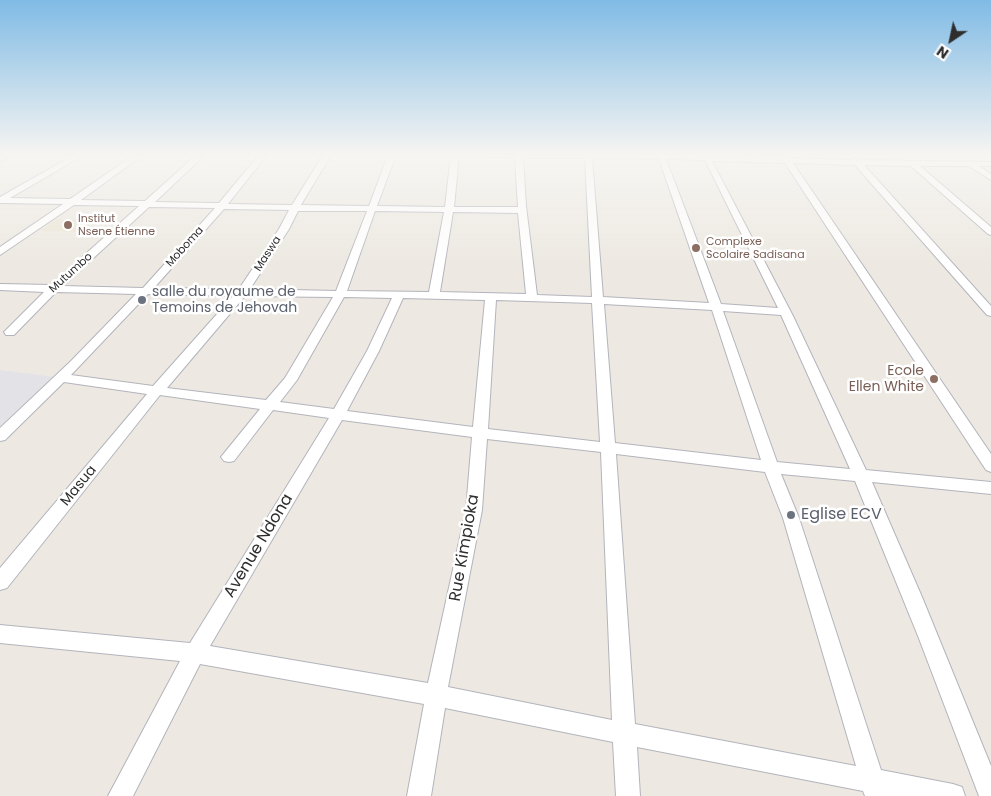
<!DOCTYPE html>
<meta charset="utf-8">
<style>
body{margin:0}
#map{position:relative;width:991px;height:796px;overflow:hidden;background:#ede9e2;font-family:Poppins,sans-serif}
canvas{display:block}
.north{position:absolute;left:926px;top:15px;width:50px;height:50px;-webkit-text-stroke:4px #fff;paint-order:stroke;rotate:214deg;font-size:14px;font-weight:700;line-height:20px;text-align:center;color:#2e2e2e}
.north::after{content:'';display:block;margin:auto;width:18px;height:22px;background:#2e2e2e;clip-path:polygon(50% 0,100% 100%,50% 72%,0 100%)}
</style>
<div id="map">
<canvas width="991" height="796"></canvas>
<div class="north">N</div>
</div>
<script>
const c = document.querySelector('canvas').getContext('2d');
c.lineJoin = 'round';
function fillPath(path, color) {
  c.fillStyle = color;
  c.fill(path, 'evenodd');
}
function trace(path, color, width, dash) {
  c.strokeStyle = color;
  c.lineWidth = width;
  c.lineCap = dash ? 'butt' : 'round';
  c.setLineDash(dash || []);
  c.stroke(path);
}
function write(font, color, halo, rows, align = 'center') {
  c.font = font + ' Poppins,sans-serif';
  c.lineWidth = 5;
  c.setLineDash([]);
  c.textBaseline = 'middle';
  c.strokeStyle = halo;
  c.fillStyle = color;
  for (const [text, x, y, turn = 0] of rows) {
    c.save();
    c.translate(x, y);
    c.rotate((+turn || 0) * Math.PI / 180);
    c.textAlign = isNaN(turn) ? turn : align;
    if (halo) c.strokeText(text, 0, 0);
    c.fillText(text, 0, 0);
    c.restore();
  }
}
fillPath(new Path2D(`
 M0,370L55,377L0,427Z`), '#e3e2e7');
fillPath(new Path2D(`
 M56,219H97L80,232L40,231Z`), '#ece5d4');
const minor = new Path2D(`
 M3,155H13L0,162V157Z
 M74,155H84L10,198L70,199L134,155H143L81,200L145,201L196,155H205L155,202L219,203L259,155H267L228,204L292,205L323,155H331L301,205L369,206L388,155H396L377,206L445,207L451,155H459L454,207H518L515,158L486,157L482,155H677L782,158L780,155H788L790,158L851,160L855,158L859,160L991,162V166H979L991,174V180L969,166H920L991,227V235L988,234L911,166L864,165L991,306V316L987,315L855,165L793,163L991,454V472L986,470L785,163L712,161L793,316L866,470L991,482V494L872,482L922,597L991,766V796H979L918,636L855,481L781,474L799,518L881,770L953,784L962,787L965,796H865L863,791L637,747L640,796H616L613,742L445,708L431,796H407L424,704L200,664L133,796H108L180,661L0,643V625L190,643L329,418L273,410L234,461L229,462L224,461L221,457L260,409L160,395L7,588L0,590V568L147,394L64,382L5,440L0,441V428L71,361L136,294L56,292L14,335H6L4,332L44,292L0,290V284L51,285L139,206L74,205L0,255V247L63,204L0,203V197ZM523,158H585L592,297L537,295L526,206ZM592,158L659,159L709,303L603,297ZM666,159L705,160L778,308L721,304ZM149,207L215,208L143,288L63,286ZM224,209L289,210L279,229L239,289L154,288ZM298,211H367L336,291L250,289L289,229ZM375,211L444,212L429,292L347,291ZM453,212L518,213L526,294L440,292ZM148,294L233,296L153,386L71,375ZM245,296L333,297L285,378L266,400L167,388ZM344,297L392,298L367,351L334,409L280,402L297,380ZM403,298L485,300L473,427L347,411L379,351ZM496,300L592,303L600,442L488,429ZM604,304L712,310L761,460L615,443ZM723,311L781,315L850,469L777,462ZM342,420L472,437L466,510L428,683L210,646ZM487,439L601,452L612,720L448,687L482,510ZM616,454L765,472L783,518L856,766L635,724Z`);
trace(minor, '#b3b4bc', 2);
fillPath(minor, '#fff');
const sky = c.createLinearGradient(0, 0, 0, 267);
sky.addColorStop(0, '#80bbe5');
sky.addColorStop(0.58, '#f7f5f2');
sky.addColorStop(1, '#f7f5f200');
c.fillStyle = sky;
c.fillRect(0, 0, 991, 267);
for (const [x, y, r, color] of [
 [68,225,5,"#8d6e63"],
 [696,248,5,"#8d6e63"],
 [142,300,5,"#6b7280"],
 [934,379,5,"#8d6e63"],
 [791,515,5,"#6b7280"]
]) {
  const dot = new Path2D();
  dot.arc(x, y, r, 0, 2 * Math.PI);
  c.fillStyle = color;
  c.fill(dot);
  trace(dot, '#fff', 2);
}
write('11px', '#785e54', '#fff', [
 ["Institut",78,219],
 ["Nsene Étienne",78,232],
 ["Complexe",706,242],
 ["Scolaire Sadisana",706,255]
], 'left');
write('11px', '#2e2e2e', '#fff', [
 ["Moboma",185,247,-48],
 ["Maswa",268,254,-57],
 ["Mutumbo",71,273,-42]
]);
write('14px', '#5b616d', '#fff', [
 ["salle du royaume de",152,292],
 ["Temoins de Jehovah",152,308]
], 'left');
write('14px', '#785e54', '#fff', [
 ["Ecole",924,371],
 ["Ellen White",924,387]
], 'right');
write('14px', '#2e2e2e', '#fff', [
 ["Masua",79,486,-51]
]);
write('16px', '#5b616d', '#fff', [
 ["Eglise ECV",801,515]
], 'left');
write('16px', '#2e2e2e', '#fff', [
 ["Avenue Ndona",259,546,-59],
 ["Rue Kimpioka",465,548,-80]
]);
</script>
